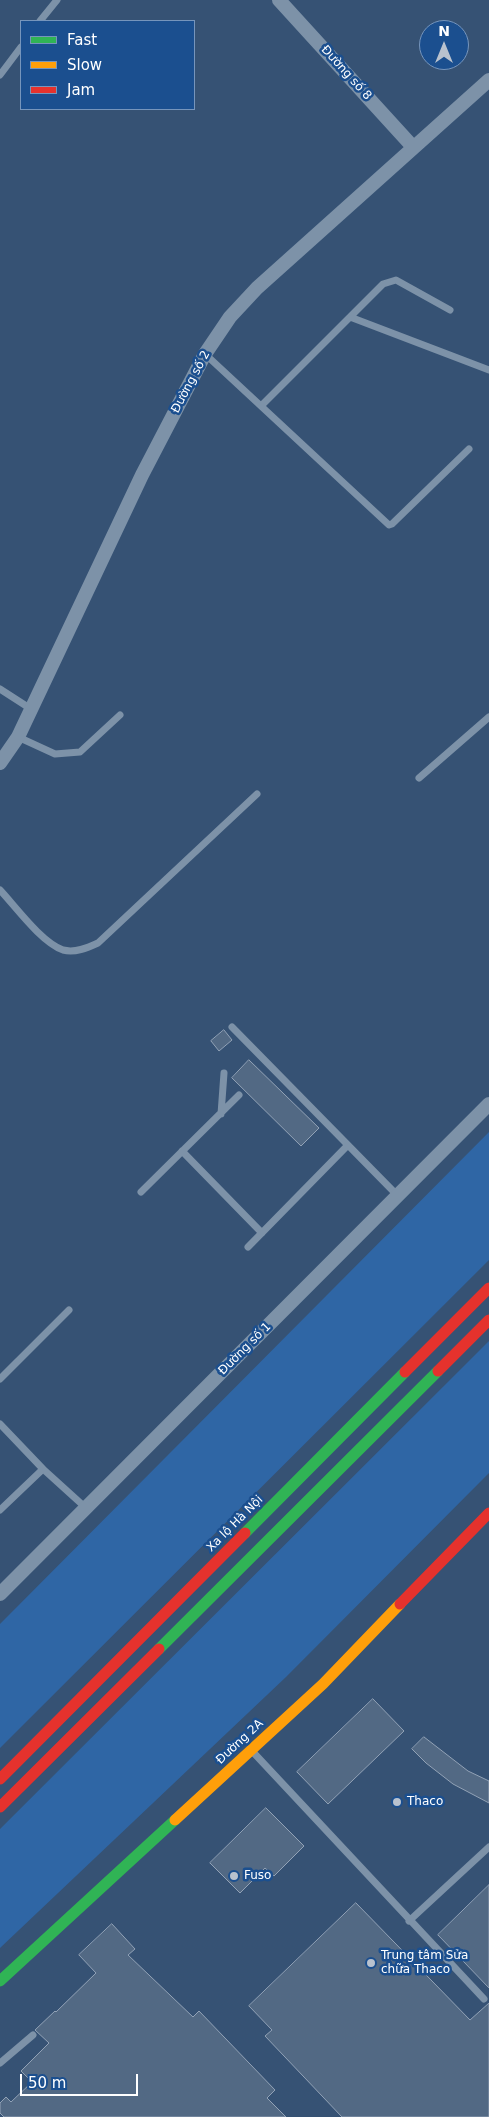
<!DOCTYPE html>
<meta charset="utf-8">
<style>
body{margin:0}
#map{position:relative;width:489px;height:2117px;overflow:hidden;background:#365274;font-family:"DejaVu Sans",sans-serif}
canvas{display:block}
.legend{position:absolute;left:20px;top:20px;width:175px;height:90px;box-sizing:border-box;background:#1b4f8f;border:1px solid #7695bc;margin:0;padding:6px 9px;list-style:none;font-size:15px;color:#fff}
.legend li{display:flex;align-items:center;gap:10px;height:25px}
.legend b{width:25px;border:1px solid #7695bc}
.north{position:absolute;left:419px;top:20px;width:50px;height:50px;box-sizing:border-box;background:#1b4f8f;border:1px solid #7695bc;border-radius:50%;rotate:0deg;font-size:14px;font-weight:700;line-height:20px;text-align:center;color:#fff}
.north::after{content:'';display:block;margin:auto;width:18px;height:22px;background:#b9c2ce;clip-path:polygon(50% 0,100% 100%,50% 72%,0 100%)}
.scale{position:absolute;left:20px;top:2074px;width:118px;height:22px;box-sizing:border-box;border:2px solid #fff;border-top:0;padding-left:6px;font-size:15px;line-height:18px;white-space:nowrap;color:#fff;-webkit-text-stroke:4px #1b4f8f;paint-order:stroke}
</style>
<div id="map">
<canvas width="489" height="2117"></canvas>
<ul class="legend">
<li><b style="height:6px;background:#30b455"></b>Fast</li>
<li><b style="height:6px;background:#ff9f0a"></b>Slow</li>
<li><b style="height:6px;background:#e5322d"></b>Jam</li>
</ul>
<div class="north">N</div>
<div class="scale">50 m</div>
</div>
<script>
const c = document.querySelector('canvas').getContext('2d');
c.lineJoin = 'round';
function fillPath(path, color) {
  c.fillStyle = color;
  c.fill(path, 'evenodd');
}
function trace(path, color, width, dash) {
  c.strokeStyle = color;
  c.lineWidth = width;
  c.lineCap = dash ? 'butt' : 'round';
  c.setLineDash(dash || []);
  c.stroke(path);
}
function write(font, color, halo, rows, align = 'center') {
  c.font = font + ' "DejaVu Sans",sans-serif';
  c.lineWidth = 5;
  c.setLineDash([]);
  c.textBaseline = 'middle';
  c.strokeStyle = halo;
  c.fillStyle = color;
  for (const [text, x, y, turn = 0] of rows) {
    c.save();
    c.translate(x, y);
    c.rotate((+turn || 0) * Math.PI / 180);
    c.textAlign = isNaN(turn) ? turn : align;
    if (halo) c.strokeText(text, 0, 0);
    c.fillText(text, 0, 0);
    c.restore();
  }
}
fillPath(new Path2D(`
 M489,1132V1260L0,1748V1624Z
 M489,1341V1473L286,1677L0,1948V1829Z`), '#2f66a5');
const building = new Path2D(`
 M224,1030L232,1040L219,1051L211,1041Z
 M249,1060L319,1128L301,1146L232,1078Z
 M373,1699L404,1731L328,1804L297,1772Z
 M424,1737L468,1771L489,1781V1803L453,1784L426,1763L412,1749Z
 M266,1808L304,1846L274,1876L265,1868L240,1893L210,1863Z
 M489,1885V1988L438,1935Z
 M356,1903L470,2020L489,2003V2117H342L265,2036L272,2030L249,2006Z
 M112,1924L135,1949L128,1955L193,2017L199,2011L275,2090L267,2098L286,2117H4L0,2113V2103L6,2097L11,2102L32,2082L21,2071L49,2043L35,2030L55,2011L56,2012L96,1973L79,1955Z`);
fillPath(building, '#526984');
trace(building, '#92a2b6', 1);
trace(new Path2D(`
 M40,21L57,0
 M0,75L21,47
 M350,317L489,370
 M205,354L389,525L392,524L469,449
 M261,406L383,284L396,280L450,310
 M0,689L31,709
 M18,737L55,754L80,752L120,715
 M419,778L489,717
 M0,890C16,907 41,942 63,950C75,953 87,948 98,943L257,794
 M232,1027L397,1195
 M221,1114L224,1073
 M182,1151L262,1233
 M141,1192L239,1095
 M248,1247L348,1145
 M0,1379L69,1310
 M0,1424L43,1469
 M0,1510L43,1469L86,1508
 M252,1751L484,1999
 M409,1921L489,1847
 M0,2063L33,2035`), '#7d92a8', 7);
trace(new Path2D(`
 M279,0L413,147
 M0,763L18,737L142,475L205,354L230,317L257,288L489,80
 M0,1594L489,1104`), '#7d92a8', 14);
trace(new Path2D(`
 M245,1533L405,1372
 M159,1649L438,1371
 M0,1981L175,1820`), '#30b455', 11);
trace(new Path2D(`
 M175,1820L323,1684L400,1604`), '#ff9f0a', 11);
trace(new Path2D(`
 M438,1371L489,1320
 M405,1372L489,1288
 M400,1604L489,1513
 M0,1779L245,1533
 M0,1807L159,1649`), '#e5322d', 11);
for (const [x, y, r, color] of [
 [397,1802,5,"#b9c2ce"],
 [234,1876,5,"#b9c2ce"],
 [371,1963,5,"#b9c2ce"]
]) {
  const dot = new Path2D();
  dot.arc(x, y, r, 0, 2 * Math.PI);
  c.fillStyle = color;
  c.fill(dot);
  trace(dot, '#1b4f8f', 2);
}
write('12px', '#fff', '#1b4f8f', [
 ["Đường số 8",346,73,48],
 ["Đường số 2",191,382,-62],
 ["Đường số 1",245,1349,-45],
 ["Xa lộ Hà Nội",235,1524,-45],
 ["Đường 2A",240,1742,-43]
]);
write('12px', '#fff', '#1b4f8f', [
 ["Thaco",407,1802],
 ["Fuso",244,1876],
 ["Trung tâm Sửa",381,1956],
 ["chữa Thaco",381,1970]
], 'left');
</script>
